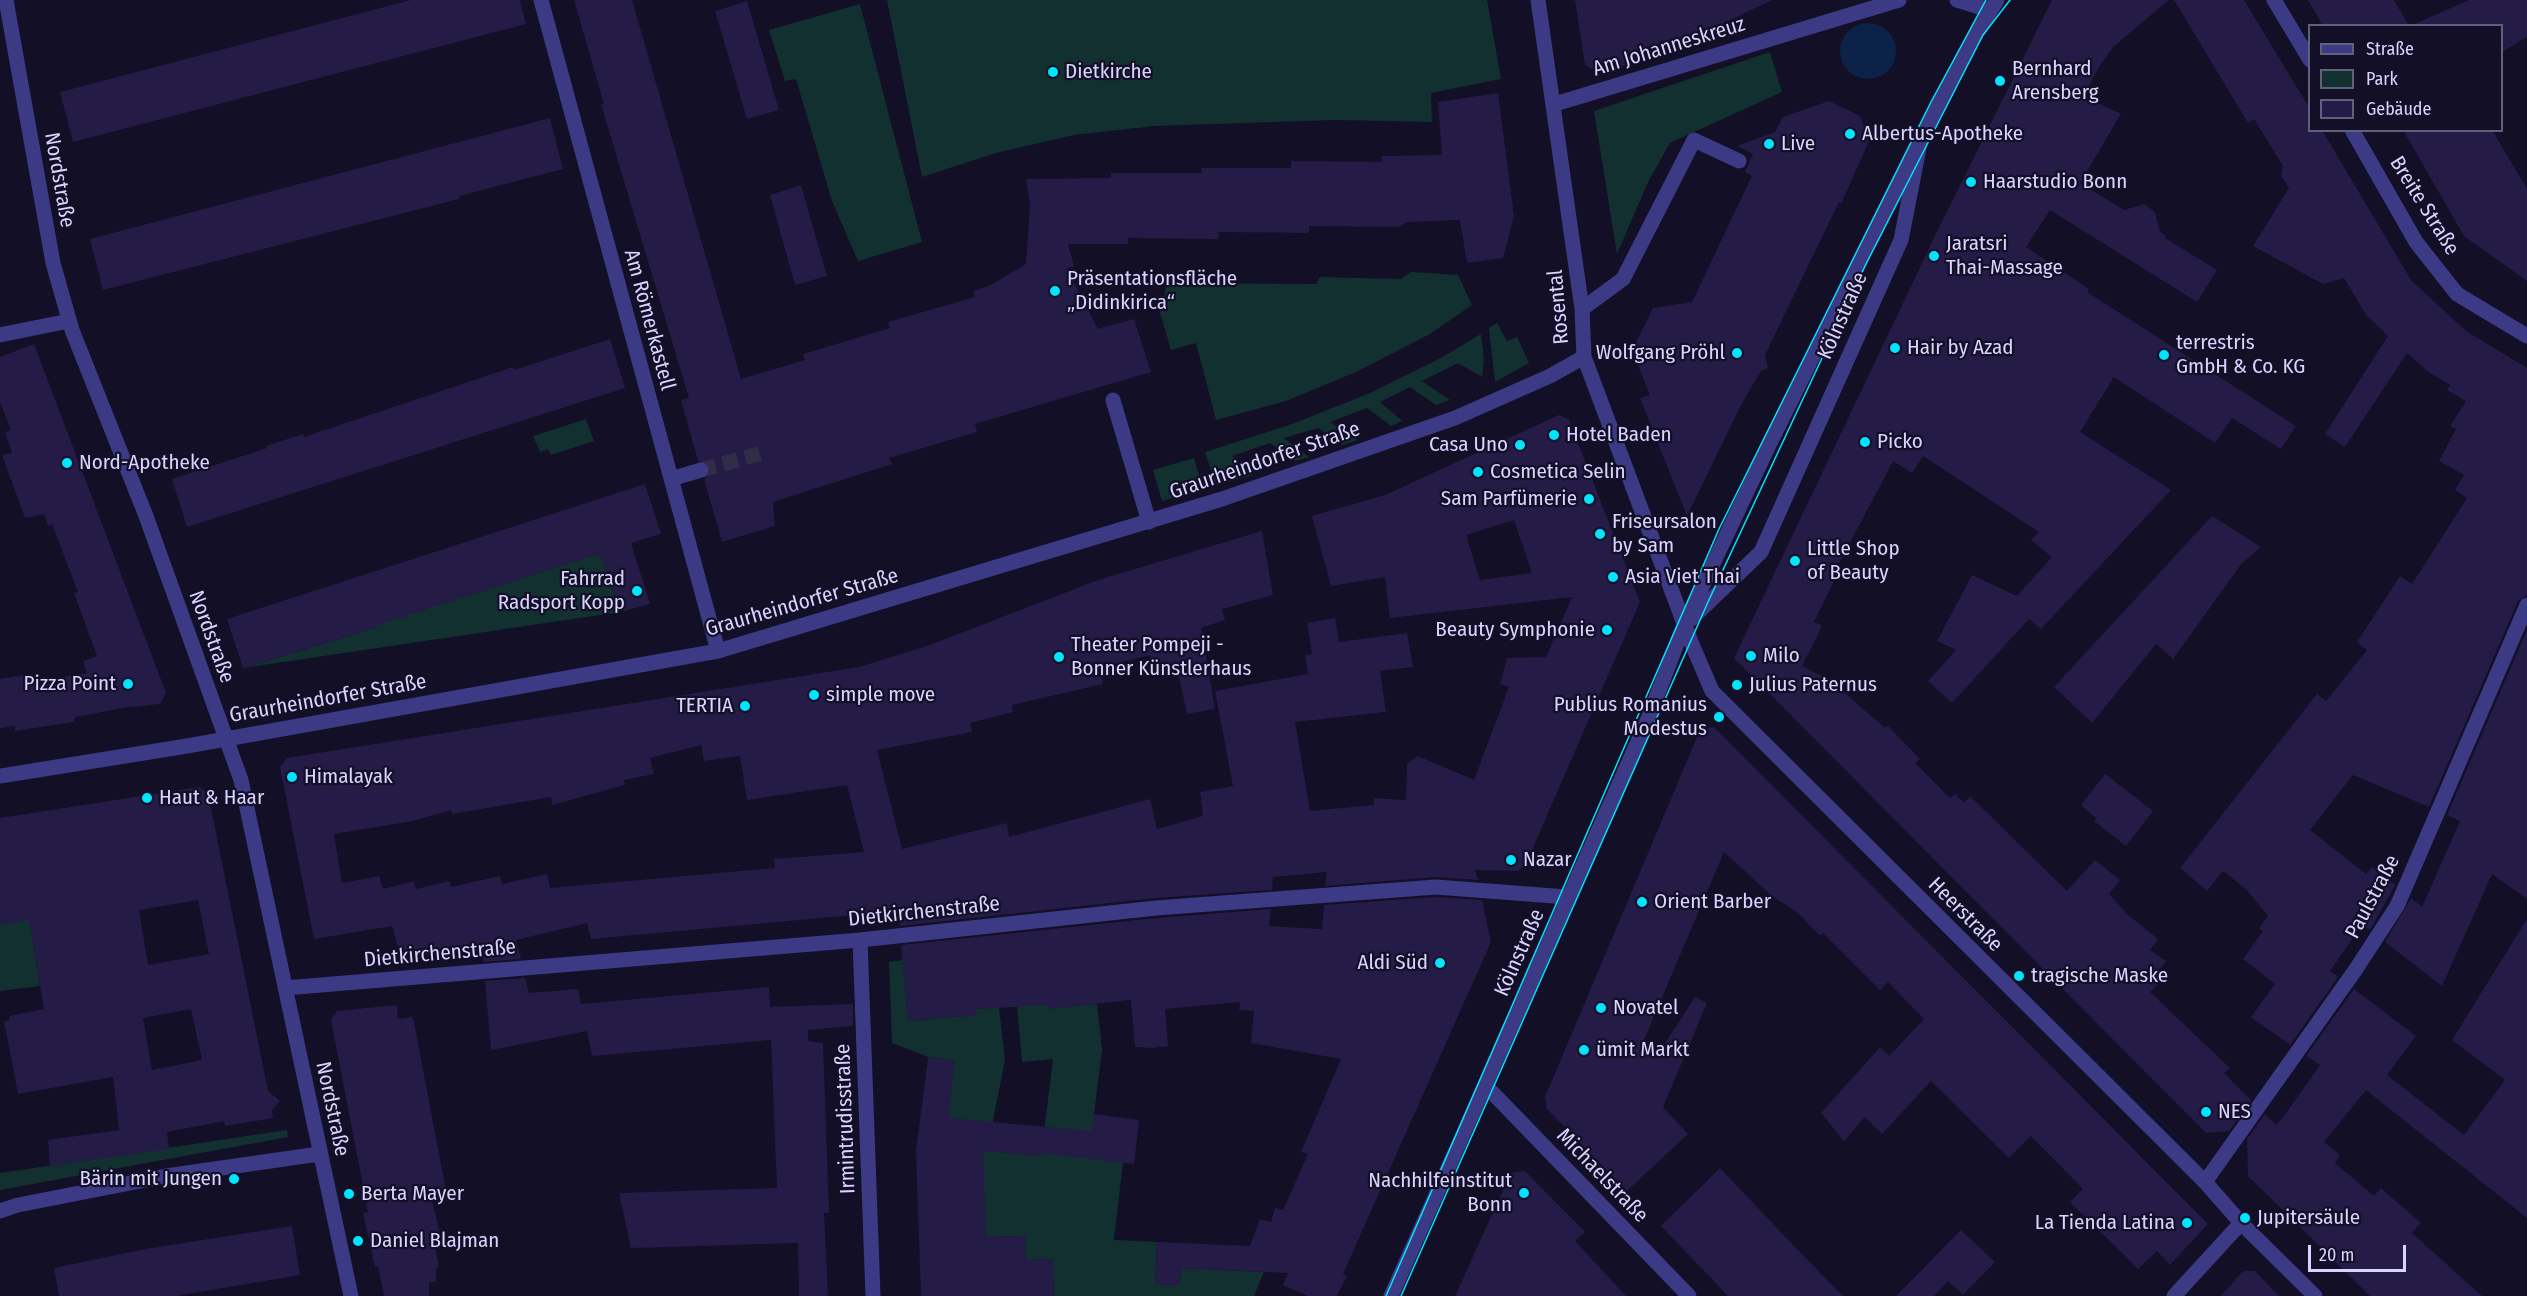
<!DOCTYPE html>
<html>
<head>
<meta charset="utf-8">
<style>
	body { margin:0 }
	#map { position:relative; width:2527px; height:1296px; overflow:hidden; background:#130f26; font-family:"Fira Sans Condensed",sans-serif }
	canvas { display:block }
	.legend { position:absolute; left:2308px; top:24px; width:195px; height:108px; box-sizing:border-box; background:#130f26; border:2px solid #625e7d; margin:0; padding:8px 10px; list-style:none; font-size:18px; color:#d9d4ff }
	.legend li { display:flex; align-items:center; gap:12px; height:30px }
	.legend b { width:30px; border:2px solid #625e7d }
	.scale { position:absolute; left:2308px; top:1245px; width:98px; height:27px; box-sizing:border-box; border:3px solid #d9d4ff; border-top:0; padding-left:8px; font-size:18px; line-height:21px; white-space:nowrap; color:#d9d4ff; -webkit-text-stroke:4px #130f26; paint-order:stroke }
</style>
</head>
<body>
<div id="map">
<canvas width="2527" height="1296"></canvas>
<ul class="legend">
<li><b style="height:8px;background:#3d3a85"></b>Straße</li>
<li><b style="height:16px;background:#12302f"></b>Park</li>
<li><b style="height:16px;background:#241b47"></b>Gebäude</li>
</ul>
<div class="scale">20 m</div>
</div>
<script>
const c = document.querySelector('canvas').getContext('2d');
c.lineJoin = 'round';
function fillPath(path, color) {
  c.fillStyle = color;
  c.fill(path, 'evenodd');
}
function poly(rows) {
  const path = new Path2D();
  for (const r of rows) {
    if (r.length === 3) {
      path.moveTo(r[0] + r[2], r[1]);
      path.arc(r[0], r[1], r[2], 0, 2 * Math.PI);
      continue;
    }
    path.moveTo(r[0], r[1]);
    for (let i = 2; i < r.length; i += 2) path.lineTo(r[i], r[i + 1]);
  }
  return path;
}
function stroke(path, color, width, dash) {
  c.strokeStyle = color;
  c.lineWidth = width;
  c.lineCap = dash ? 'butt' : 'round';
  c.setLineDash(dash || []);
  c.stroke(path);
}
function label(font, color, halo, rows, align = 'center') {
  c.font = font + ' "Fira Sans Condensed",sans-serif';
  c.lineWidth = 4.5;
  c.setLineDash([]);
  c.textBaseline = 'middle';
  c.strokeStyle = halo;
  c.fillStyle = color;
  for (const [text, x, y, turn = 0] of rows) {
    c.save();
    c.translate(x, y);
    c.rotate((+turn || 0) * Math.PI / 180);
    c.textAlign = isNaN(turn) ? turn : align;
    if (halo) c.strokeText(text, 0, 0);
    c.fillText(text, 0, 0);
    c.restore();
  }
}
fillPath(poly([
	[887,0,1487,0,1501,79,1431,93,1432,122,1335,120,1154,126,1074,135,996,153,922,177],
	[860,4,922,242,858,261,832,201,796,79,785,81,769,30],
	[1770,52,1782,92,1670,143,1648,182,1617,254,1594,111],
	[1411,272,1458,275,1472,305,1430,334,1356,372,1286,401,1216,420,1196,343,1171,350,1156,299,1165,296,1166,283,1316,284,1320,277,1401,279],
	[1497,323,1507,341,1517,337,1529,363,1495,382,1489,328],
	[1481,334,1484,360,1482,377,1458,363,1422,381,1450,400,1436,405,1410,387,1380,402,1402,421,1391,426,1367,408,1330,422,1357,440,1343,445,1318,428,1284,438,1309,457,1295,461,1270,443,1232,456,1253,475,1216,485,1205,452,1292,424,1370,393,1441,358],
	[586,419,594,441,551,455,548,449,540,452,533,436],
	[1194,458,1203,489,1162,501,1153,470],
	[600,553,620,612,243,668,375,628,374,626,379,624],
	[20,863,40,986,0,991,0,925],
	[903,960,908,1021,976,1015,976,1009,999,1007,1005,1060,987,1151,1041,1156,1053,1059,1022,1062,1017,1006,1048,1002,1048,1008,1097,1004,1102,1049,1094,1114,1123,1162,1114,1240,1157,1242,1155,1284,1180,1285,1181,1268,1264,1272,1254,1296,1054,1296,1052,1259,1026,1260,1025,1236,986,1237,944,1147,954,1061,928,1057,892,1043,889,962],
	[287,1130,288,1137,0,1190,0,1173]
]), '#12302f');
fillPath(poly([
	[1868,51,28]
]), '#0c2248');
fillPath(poly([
	[411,0,520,0,526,24,73,142,60,92],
	[574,0,632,0,741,379,805,360,803,354,890,328,888,322,975,297,973,291,989,286,1026,264,1030,205,1026,179,1111,178,1111,173,1202,173,1201,168,1291,168,1291,161,1382,162,1382,156,1442,155,1438,102,1498,93,1514,216,1503,258,1467,263,1460,220,1407,222,1398,227,1309,226,1309,233,1219,232,1218,239,1128,238,1128,244,1068,244,1074,266,1067,269,1098,329,1134,319,1151,372,975,424,977,432,889,458,892,464,773,502,775,526,722,542,704,479,708,476,710,468,707,463,698,461,681,400,689,398,601,104,604,104],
	[1575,0,1772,0,1643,62,1596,71,1585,65],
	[2052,0,2169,0,2113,47,2099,67,2084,96,2121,114,2080,183,2124,210,2144,204,2155,212,2160,232,2166,236,2165,238,2217,270,2197,302,2050,210,2026,247,2089,289,2087,292,2296,426,2281,449,2232,418,2215,443,2114,377,2080,432,2171,490,2041,629,2029,619,1952,703,1928,681,1956,650,1937,641,1972,575,2017,596,2052,557,2031,540,2039,532,1923,456,1912,473,1893,461,1832,577,1835,579,1814,622,1822,626,1802,666,1830,680,1885,728,1888,726,1920,759,1915,763,1950,798,1955,794,1964,803,1970,796,2067,891,2095,860,2120,880,2109,894,2128,915,2158,939,2150,950,2166,961,2157,973,2163,980,2150,992,2230,1068,2224,1073,2251,1100,2229,1131,2206,1133,1734,658,1934,238],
	[2174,0,2244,0,2310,109,2310,130,2322,130,2411,280,2466,331,2527,368,2527,595,2518,601,2429,807,2353,775,2310,830,2366,874,2372,867,2395,885,2370,930,2362,925,2330,971,2338,977,2290,1045,2251,1017,2275,984,2243,959,2263,931,2259,928,2268,916,2246,889,2223,871,2207,891,2180,868,2317,694,2326,701,2367,650,2357,642,2400,576,2412,584,2467,498,2455,490,2464,475,2439,461,2456,429,2450,426,2466,401,2447,390,2450,385,2427,371,2407,353,2345,447,2325,434,2388,336,2366,315,2344,278,2323,284,2253,246,2289,188,2281,176,2283,166,2254,119,2248,123],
	[2308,0,2394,0,2409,26,2323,26],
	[2469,0,2527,0,2527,37,2502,52,2502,26,2410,26],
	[747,1,779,110,747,119,715,11],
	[1829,101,1860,116,1869,141,1841,204,1839,202,1765,355,1768,368,1761,371,1742,403,1687,516,1640,398,1650,395,1636,360,1629,356,1653,308,1692,302,1752,176,1745,172,1753,154,1737,146,1775,132,1783,117],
	[550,118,563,169,459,196,459,199,103,290,90,239],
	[2403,130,2492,130,2527,189,2527,281,2464,236],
	[801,185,827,276,795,285,770,195],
	[610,339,625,388,187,527,172,479,267,448,266,446,303,434,304,437,513,367,514,370],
	[34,344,166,693,160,704,122,708,76,717,73,722,15,731,15,726,0,728,0,679,30,674,31,682,87,673,83,661,97,656,74,593,78,592,52,524,48,526,44,514,25,518,2,455,12,453,5,432,11,430,0,402,0,357],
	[1559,415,1569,420,1640,602,1525,866,1518,871,1475,870,1478,880,1435,877,1325,886,1327,872,1273,877,1272,890,1155,898,900,926,898,911,591,939,587,923,516,940,521,959,483,962,482,950,401,957,392,926,314,939,280,767,287,758,859,667,927,646,1098,580,1262,531,1273,595,1222,609,1225,620,1201,628,1215,709,1187,714,1177,668,1155,674,1150,655,1099,668,1103,684,1012,705,1013,712,970,723,972,732,877,750,902,849,1007,823,1009,837,1150,799,1157,829,1203,816,1200,792,1233,786,1215,691,1308,674,1305,655,1312,654,1307,623,1335,618,1339,642,1407,633,1413,667,1380,671,1386,712,1295,722,1310,811,1374,805,1374,798,1406,800,1407,764,1418,756,1474,780,1509,687,1500,684,1507,658,1546,657,1572,597,1390,618,1385,577,1331,586,1312,516,1385,495],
	[1514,520,1532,573,1480,580,1466,535],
	[701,745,704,761,740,756,747,800,847,785,864,852,774,859,775,868,550,888,547,874,502,884,500,876,451,887,450,881,416,889,414,881,383,889,379,876,342,883,334,834,413,821,451,810,452,814,551,797,552,805,625,785,624,780,654,774,650,758],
	[645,484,661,534,631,543,650,604,620,612,600,553,374,626,375,628,243,668,227,619],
	[2212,516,2261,547,2242,563,2173,659,2156,644,2092,723,2054,687],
	[2527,630,2527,899,2492,874,2442,986,2385,942,2411,898,2422,907,2460,821,2447,815],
	[1714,727,2208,1224,2170,1265,2157,1251,2138,1269,2070,1202,2083,1189,2031,1136,2009,1158,1931,1081,1882,1134,1865,1117,1844,1141,1821,1113,1880,1047,1889,1056,1924,1019,1888,982,1880,990,1823,933,1820,936,1797,912,1772,896,1724,852,1643,1042,1660,1051,1695,997,1707,1003,1663,1107,1688,1134,1627,1191,1547,1109,1545,1097,1700,730],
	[2105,774,2153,811,2126,846,2094,821,2096,818,2081,805],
	[199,787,208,793,268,1091,280,1101,272,1110,273,1118,225,1126,224,1121,167,1132,169,1149,50,1166,48,1140,119,1130,113,1077,18,1094,4,1021,10,1020,9,1016,44,1009,29,920,0,925,0,818],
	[198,900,209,954,148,965,139,910],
	[191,1009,202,1060,152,1070,143,1018],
	[1436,897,1482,900,1491,942,1343,1274,1347,1276,1337,1296,1308,1296,1283,1285,1288,1273,1181,1268,1180,1285,1155,1284,1157,1242,1250,1246,1260,1219,1271,1222,1275,1208,1283,1210,1308,1154,1301,1152,1341,1059,1251,1043,1254,1011,1239,1010,1240,1002,1165,1009,1168,1046,1151,1048,1135,1047,1131,1000,1048,1009,1048,1005,976,1009,976,1015,908,1021,901,945,1157,918,1271,909,1269,926,1322,929,1324,905],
	[2527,919,2527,1218,2366,1090,2324,1142,2340,1155,2335,1163,2374,1196,2381,1188,2421,1223,2412,1233,2482,1296,2370,1296,2248,1176,2247,1139,2265,1114,2276,1125,2284,1116,2320,1065,2306,1056,2354,989,2416,1036,2387,1075,2464,1135,2505,1080,2452,1040],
	[525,978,529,993,578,989,581,1004,769,987,770,1007,853,1004,853,1026,808,1030,808,1041,823,1043,829,1213,824,1213,828,1296,799,1296,798,1243,631,1248,619,1193,777,1188,771,1040,592,1056,587,1031,491,1050,485,981],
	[397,1005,398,1019,413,1017,447,1196,432,1199,443,1246,435,1246,439,1267,436,1268,436,1282,429,1282,429,1296,384,1296,378,1266,375,1267,363,1213,368,1212,331,1020,337,1011],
	[928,1057,954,1061,949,1118,1092,1131,1094,1114,1139,1120,1134,1164,1042,1153,1041,1156,983,1151,986,1237,1025,1236,1026,1260,1053,1259,1054,1296,921,1296,916,1151],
	[1720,1168,1793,1245,1843,1296,1728,1296,1661,1226],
	[1525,1171,1585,1232,1575,1241,1626,1296,1455,1296,1511,1173],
	[292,1226,300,1275,176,1296,59,1296,54,1268,145,1249],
	[1961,1230,1995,1262,1963,1295,1948,1281,1934,1296,1896,1296],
	[2243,1271,2255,1271,2279,1296,2221,1296]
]), '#241b47');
stroke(poly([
	[701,470,765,452]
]), '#312d47', 15, [15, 8]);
stroke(poly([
	[6,0,53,263,72,330,146,516,241,780,351,1296],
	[541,0,718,651],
	[1538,0,1582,309,1584,357,1691,642,1712,691,2205,1182,2241,1223,2315,1296],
	[1957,0,1989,10],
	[2274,0,2310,60],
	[1555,104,1899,0],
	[2352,130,2416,242,2457,294,2527,336],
	[1582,309,1623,279,1694,140,1739,161],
	[0,335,69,321],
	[1113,400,1149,522],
	[671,479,701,470],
	[1691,619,1761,552,1901,240,1921,138,1973,39,1997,0],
	[0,776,187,746,718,651,1222,499,1455,418,1550,376,1584,357],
	[860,940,873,1296],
	[285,988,860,940,1156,908,1436,887,1567,897],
	[1485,1085,1689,1296],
	[2205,1182,2356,969,2397,906,2527,605],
	[0,1211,18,1205,166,1176,319,1154],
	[1391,1296,1648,719,1684,625,1769,445,1921,138],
	[2174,1296,2241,1223]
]), '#3d3a85', 15);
stroke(poly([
	[1386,1296,1719,529,1931,102,1986,0],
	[1401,1296,1708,602,1866,264,1983,35,2010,0]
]), '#00e5ff', 1.5);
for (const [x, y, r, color] of [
	[1053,72,6,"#00e5ff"],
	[2000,81,6,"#00e5ff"],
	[1850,134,6,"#00e5ff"],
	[1769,144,6,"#00e5ff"],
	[1971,182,6,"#00e5ff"],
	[1934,256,6,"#00e5ff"],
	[1055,291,6,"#00e5ff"],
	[1895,348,6,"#00e5ff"],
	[1737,353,6,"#00e5ff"],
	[2164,355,6,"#00e5ff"],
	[1554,435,6,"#00e5ff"],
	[1865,442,6,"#00e5ff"],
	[1520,445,6,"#00e5ff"],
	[67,463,6,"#00e5ff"],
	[1478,472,6,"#00e5ff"],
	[1589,499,6,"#00e5ff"],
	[1600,534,6,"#00e5ff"],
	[1795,561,6,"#00e5ff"],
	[1613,577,6,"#00e5ff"],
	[637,591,6,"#00e5ff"],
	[1607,630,6,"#00e5ff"],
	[1751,656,6,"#00e5ff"],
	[1059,657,6,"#00e5ff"],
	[128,684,6,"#00e5ff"],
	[1737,685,6,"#00e5ff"],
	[814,695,6,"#00e5ff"],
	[745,706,6,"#00e5ff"],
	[1719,717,6,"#00e5ff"],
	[292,777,6,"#00e5ff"],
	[147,798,6,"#00e5ff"],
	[1511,860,6,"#00e5ff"],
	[1642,902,6,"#00e5ff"],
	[1440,963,6,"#00e5ff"],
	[2019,976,6,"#00e5ff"],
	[1601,1008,6,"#00e5ff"],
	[1584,1050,6,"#00e5ff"],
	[2206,1112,6,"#00e5ff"],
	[234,1179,6,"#00e5ff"],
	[1524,1193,6,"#00e5ff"],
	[349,1194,6,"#00e5ff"],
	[2245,1218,6,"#00e5ff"],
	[2187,1223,6,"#00e5ff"],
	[358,1241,6,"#00e5ff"]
]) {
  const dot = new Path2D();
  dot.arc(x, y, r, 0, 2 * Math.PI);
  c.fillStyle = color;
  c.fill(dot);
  stroke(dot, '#130f26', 2);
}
label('21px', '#d9d4ff', '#130f26', [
	["Am Johanneskreuz",1669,47,-17],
	["Nordstraße",59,180,80],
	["Breite Straße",2424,206,58],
	["Rosental",1559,307,-95],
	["Kölnstraße",1843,316,-66],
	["Am Römerkastell",649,320,75],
	["Graurheindorfer Straße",1265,461,-19],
	["Graurheindorfer Straße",802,603,-16],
	["Nordstraße",211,637,70],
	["Graurheindorfer Straße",328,699,-10],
	["Paulstraße",2373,897,-62],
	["Dietkirchenstraße",924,912,-6],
	["Heerstraße",1965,915,45],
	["Kölnstraße",1520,953,-66],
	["Dietkirchenstraße",440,954,-5],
	["Nordstraße",332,1109,78],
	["Irmintrudisstraße",846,1119,-92],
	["Michaelstraße",1602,1176,46]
]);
label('21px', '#d9d4ff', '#130f26', [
	["Bernhard",2012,69],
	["Arensberg",2012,93],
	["Dietkirche",1065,72],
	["Albertus-Apotheke",1862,134],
	["Live",1781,144],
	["Haarstudio Bonn",1983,182],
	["Jaratsri",1946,244],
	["Thai-Massage",1946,268],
	["Präsentationsfläche",1067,279],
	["„Didinkirica“",1067,303],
	["terrestris",2176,343],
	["GmbH & Co. KG",2176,367],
	["Hair by Azad",1907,348],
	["Wolfgang Pröhl",1725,353,"right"],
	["Hotel Baden",1566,435],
	["Picko",1877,442],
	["Casa Uno",1508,445,"right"],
	["Nord-Apotheke",79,463],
	["Cosmetica Selin",1490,472],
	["Sam Parfümerie",1577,499,"right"],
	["Friseursalon",1612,522],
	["by Sam",1612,546],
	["Little Shop",1807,549],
	["of Beauty",1807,573],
	["Asia Viet Thai",1625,577],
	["Fahrrad",625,579,"right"],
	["Radsport Kopp",625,603,"right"],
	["Beauty Symphonie",1595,630,"right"],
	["Theater Pompeji -",1071,645],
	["Bonner Künstlerhaus",1071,669],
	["Milo",1763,656],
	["Pizza Point",116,684,"right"],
	["Julius Paternus",1749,685],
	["simple move",826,695],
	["Publius Romanius",1707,705,"right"],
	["Modestus",1707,729,"right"],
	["TERTIA",733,706,"right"],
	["Himalayak",304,777],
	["Haut & Haar",159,798],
	["Nazar",1523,860],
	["Orient Barber",1654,902],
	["Aldi Süd",1428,963,"right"],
	["tragische Maske",2031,976],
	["Novatel",1613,1008],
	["ümit Markt",1596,1050],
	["NES",2218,1112],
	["Bärin mit Jungen",222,1179,"right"],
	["Nachhilfeinstitut",1512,1181,"right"],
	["Bonn",1512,1205,"right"],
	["Berta Mayer",361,1194],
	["Jupitersäule",2257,1218],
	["La Tienda Latina",2175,1223,"right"],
	["Daniel Blajman",370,1241]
], 'left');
</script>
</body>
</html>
